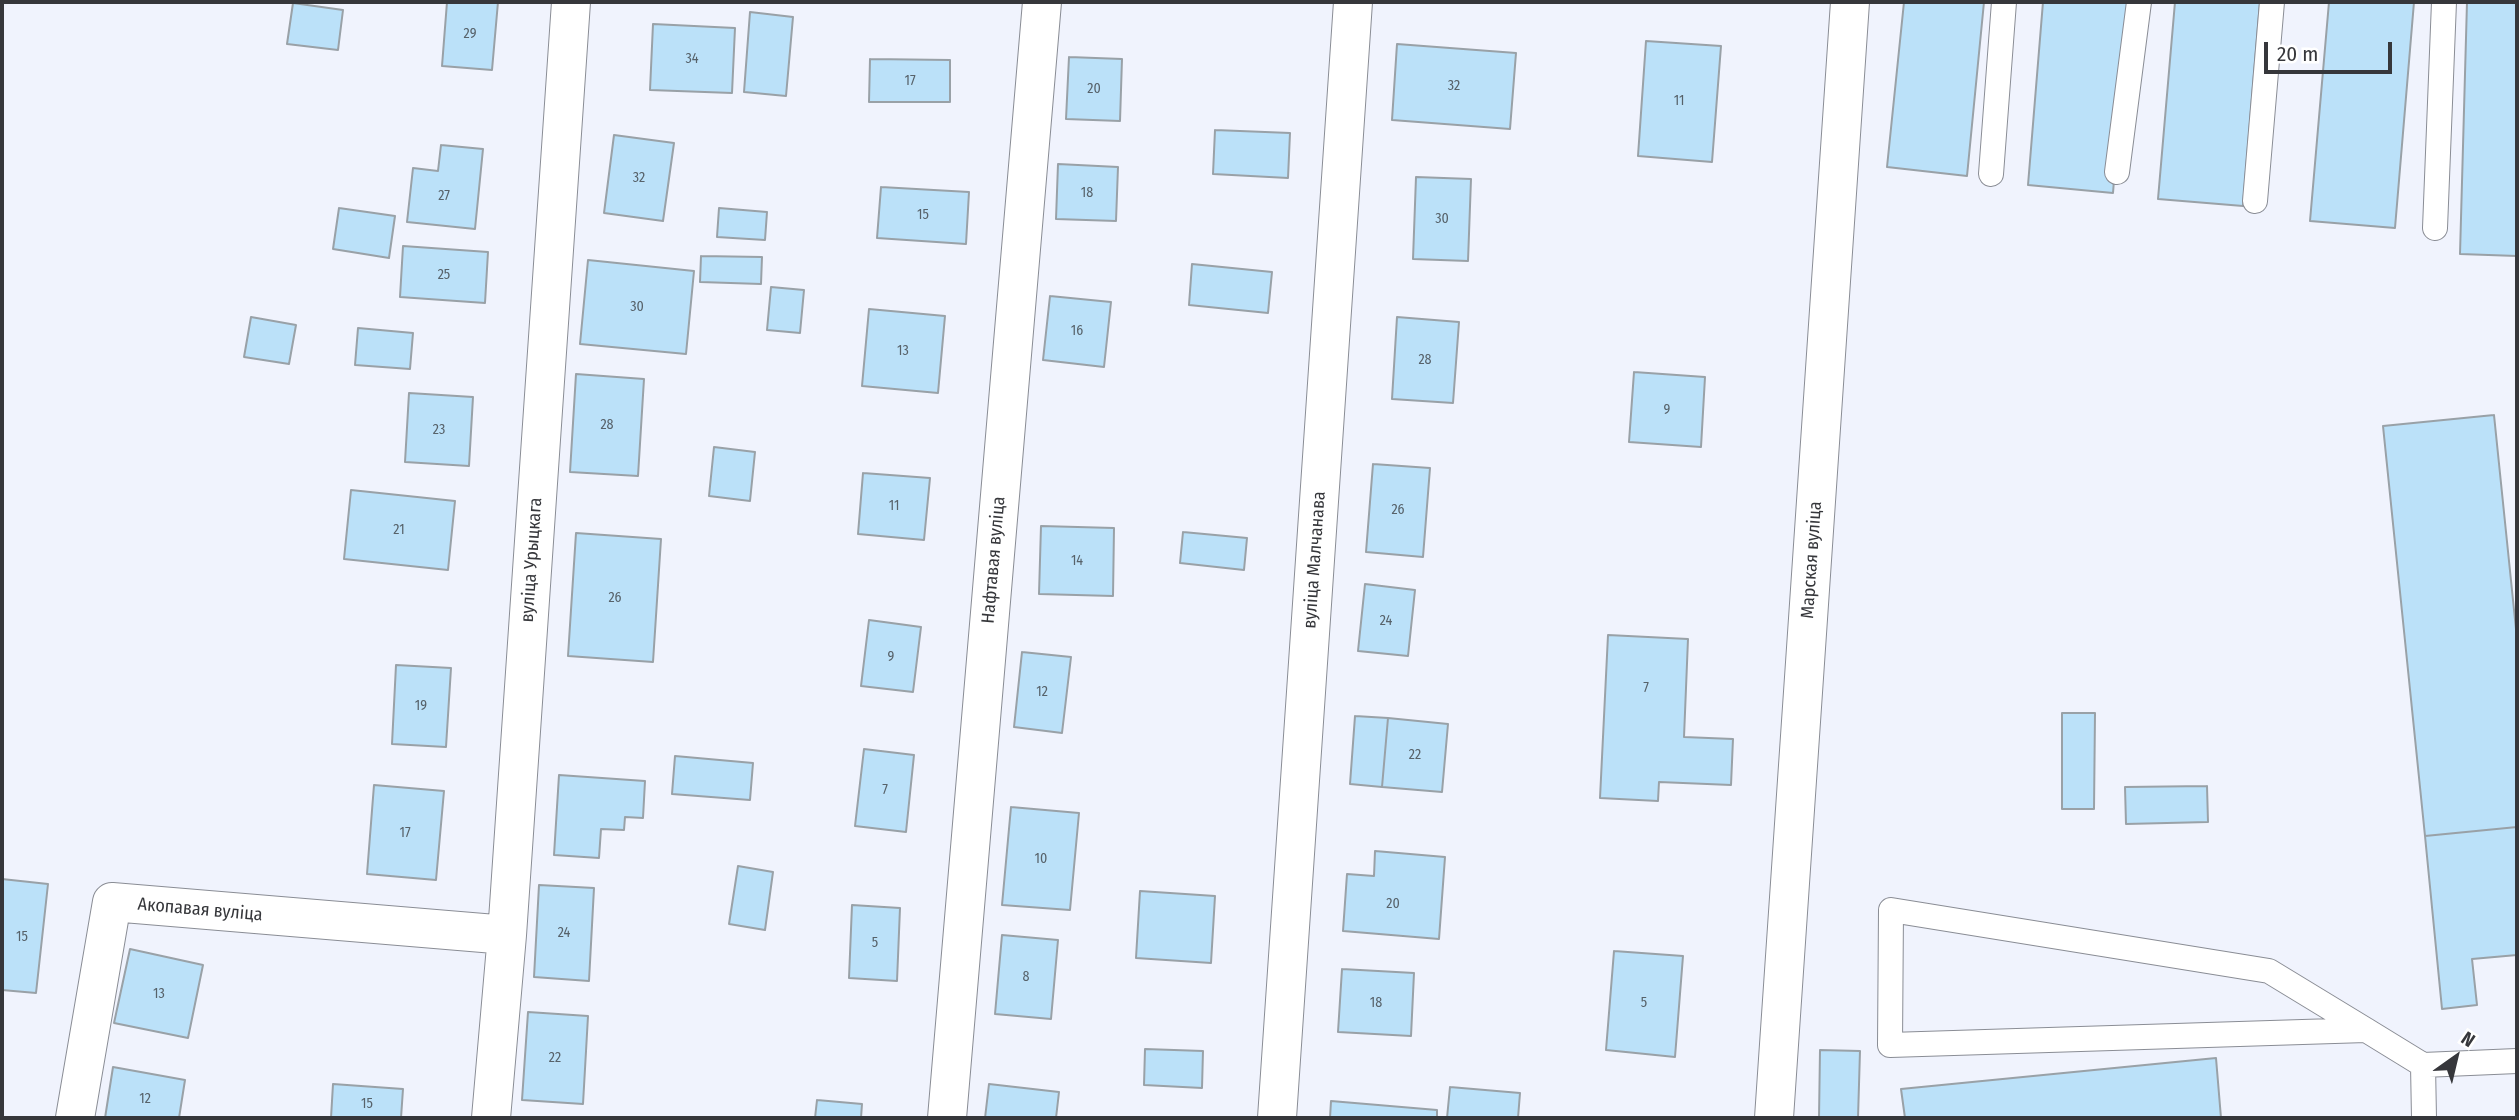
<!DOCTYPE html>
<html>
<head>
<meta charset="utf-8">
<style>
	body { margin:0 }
	#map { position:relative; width:2519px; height:1120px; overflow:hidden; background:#f0f3fd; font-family:"Fira Sans Condensed",sans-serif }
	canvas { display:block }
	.frame { position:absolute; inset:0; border:4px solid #36373b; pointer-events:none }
	.north { position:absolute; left:2421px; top:1022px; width:70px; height:70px; -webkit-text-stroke:5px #fff; paint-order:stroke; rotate:34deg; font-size:19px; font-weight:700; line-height:28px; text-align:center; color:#36373b }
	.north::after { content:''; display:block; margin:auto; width:24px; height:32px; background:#36373b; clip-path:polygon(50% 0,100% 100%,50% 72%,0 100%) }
	.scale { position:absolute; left:2264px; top:42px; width:128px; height:32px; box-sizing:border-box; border:4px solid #36373b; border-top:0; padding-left:9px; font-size:21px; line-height:24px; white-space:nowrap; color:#36373b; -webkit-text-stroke:5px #fff; paint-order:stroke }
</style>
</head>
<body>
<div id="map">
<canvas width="2519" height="1120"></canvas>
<div class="frame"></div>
<div class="north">N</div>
<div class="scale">20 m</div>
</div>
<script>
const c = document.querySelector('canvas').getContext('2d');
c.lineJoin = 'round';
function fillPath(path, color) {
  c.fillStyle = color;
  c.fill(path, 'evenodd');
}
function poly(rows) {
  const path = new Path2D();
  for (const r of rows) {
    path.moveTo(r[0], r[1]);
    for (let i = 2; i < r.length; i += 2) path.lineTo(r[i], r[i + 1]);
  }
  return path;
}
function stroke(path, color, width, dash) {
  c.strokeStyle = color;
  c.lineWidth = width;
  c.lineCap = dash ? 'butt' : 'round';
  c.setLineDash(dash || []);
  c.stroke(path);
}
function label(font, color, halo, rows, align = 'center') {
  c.font = font + ' "Fira Sans Condensed",sans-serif';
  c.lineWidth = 7;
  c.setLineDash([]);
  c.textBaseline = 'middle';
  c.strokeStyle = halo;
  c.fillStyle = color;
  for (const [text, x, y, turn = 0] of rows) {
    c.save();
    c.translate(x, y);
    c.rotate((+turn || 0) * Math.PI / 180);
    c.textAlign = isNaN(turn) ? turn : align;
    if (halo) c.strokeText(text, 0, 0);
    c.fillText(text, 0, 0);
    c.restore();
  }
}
const building = poly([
	[447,2,498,2,492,70,442,66,447,2],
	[1904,2,1984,2,1967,176,1887,167,1904,2],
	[2043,2,2128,2,2113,193,2028,185,2043,2],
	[2175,2,2260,2,2243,206,2158,199,2175,2],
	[2329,2,2414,2,2395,228,2310,221,2329,2],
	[2467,2,2517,2,2517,256,2460,254,2467,2],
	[293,3,343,10,338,50,287,44,293,3],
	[750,12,793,17,786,96,744,92,750,12],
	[653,24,735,28,732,93,650,90,653,24],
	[1646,41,1721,46,1712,162,1638,156,1646,41],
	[1397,44,1516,53,1510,129,1392,120,1397,44],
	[1069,57,1122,59,1120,121,1066,119,1069,57],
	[870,59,950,60,950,102,869,102,870,59],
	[1215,130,1290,133,1288,178,1213,174,1215,130],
	[614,135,674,143,663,221,604,213,614,135],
	[441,145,483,149,475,229,407,222,413,168,438,171,441,145],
	[1058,164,1118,167,1116,221,1056,219,1058,164],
	[1416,177,1471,179,1468,261,1413,259,1416,177],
	[881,187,969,192,966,244,877,238,881,187],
	[339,208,395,216,389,258,333,249,339,208],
	[719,208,767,212,765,240,717,237,719,208],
	[403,246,488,252,485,303,400,297,403,246],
	[701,256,762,257,761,284,700,282,701,256],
	[588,260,694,271,686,354,580,344,588,260],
	[1192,264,1272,272,1268,313,1189,305,1192,264],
	[771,287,804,290,800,333,767,330,771,287],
	[1050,296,1111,302,1104,367,1043,360,1050,296],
	[869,309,945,316,938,393,862,386,869,309],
	[251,317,296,325,289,364,244,357,251,317],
	[1397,317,1459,322,1453,403,1392,399,1397,317],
	[358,328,413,333,410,369,355,365,358,328],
	[1634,372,1705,377,1701,447,1629,442,1634,372],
	[576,374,644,379,638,476,570,472,576,374],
	[409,393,473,397,469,466,405,462,409,393],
	[2494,415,2517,639,2517,827,2425,836,2383,426,2494,415],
	[714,447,755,452,750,501,709,496,714,447],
	[1373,464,1430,468,1423,557,1366,552,1373,464],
	[863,473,930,478,924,540,858,534,863,473],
	[351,490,455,501,448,570,344,559,351,490],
	[1041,526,1114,528,1113,596,1039,594,1041,526],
	[1183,532,1247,538,1244,570,1180,563,1183,532],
	[576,533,661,539,653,662,568,656,576,533],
	[1365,584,1415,590,1408,656,1358,651,1365,584],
	[869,620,921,627,913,692,861,686,869,620],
	[1608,635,1688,639,1684,737,1733,739,1731,785,1659,782,1658,801,1600,798,1608,635],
	[1022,652,1071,657,1062,733,1014,727,1022,652],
	[396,665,451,668,446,747,392,744,396,665],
	[2062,713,2095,713,2094,809,2062,809,2062,713],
	[1355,716,1388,718,1382,787,1350,784,1355,716],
	[1388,718,1448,724,1442,792,1382,787,1388,718],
	[864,749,914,755,906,832,855,826,864,749],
	[675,756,753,763,750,800,672,794,675,756],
	[559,775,645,781,643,818,625,817,624,830,601,829,599,858,554,855,559,775],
	[374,785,444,791,436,880,367,874,374,785],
	[2207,786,2208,822,2126,824,2125,787,2207,786],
	[1011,807,1079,813,1070,910,1002,905,1011,807],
	[2517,827,2517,955,2472,959,2477,1005,2442,1009,2425,836,2517,827],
	[1375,851,1445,857,1439,939,1343,931,1347,874,1374,876,1375,851],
	[738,866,773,872,765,930,729,924,738,866],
	[2,879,48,884,36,993,2,990,2,879],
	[539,885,594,888,589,981,534,977,539,885],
	[1140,891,1215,896,1211,963,1136,958,1140,891],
	[852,905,900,908,897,981,849,978,852,905],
	[1002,935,1058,940,1051,1019,995,1014,1002,935],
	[130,949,203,965,188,1038,114,1023,130,949],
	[1614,951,1683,956,1675,1057,1606,1050,1614,951],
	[1342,969,1414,973,1411,1036,1338,1032,1342,969],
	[528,1012,588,1016,583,1104,522,1100,528,1012],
	[1145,1049,1203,1051,1202,1088,1144,1085,1145,1049],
	[1820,1050,1860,1051,1858,1118,1819,1118,1820,1050],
	[2216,1058,2221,1118,1905,1118,1901,1089,2216,1058],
	[113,1067,185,1080,179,1118,105,1118,113,1067],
	[333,1084,403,1089,401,1118,331,1118,333,1084],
	[989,1084,1059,1092,1056,1118,985,1118,989,1084],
	[1450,1087,1520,1093,1518,1118,1447,1118,1450,1087],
	[817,1100,862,1104,861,1118,815,1118,817,1100],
	[1331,1101,1437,1110,1437,1118,1330,1118,1331,1101]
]);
fillPath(building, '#bbe1f9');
stroke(building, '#99a1a7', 2);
const lane = poly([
	[2117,172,2139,2],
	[1991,174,2004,2],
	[2255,201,2272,2],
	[2435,228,2444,2],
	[2366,1030,1890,1045,1891,910,2269,971,2366,1030,2423,1065,2424,1118],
	[2423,1065,2517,1061]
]);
const street = poly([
	[75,1118,112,902,507,935],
	[491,1118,507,935,571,2],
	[947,1118,1042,2],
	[1277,1118,1353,2],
	[1774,1118,1850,2]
]);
stroke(lane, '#8a8d95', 26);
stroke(street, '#8a8d95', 40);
stroke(lane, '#fff', 24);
stroke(street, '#fff', 38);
label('14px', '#57626a', null, [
	["29",470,34],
	["34",692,59],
	["17",910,81],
	["32",1454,86],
	["20",1094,89],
	["11",1679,101],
	["32",639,178],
	["18",1087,193],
	["27",444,196],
	["15",923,215],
	["30",1442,219],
	["25",444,275],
	["30",637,307],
	["16",1077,331],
	["13",903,351],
	["28",1425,360],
	["9",1667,410],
	["28",607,425],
	["23",439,430],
	["11",894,506],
	["26",1398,510],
	["21",399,530],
	["14",1077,561],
	["26",615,598],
	["24",1386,621],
	["9",891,657],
	["7",1646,688],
	["12",1042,692],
	["19",421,706],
	["22",1415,755],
	["7",885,790],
	["17",405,833],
	["10",1041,859],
	["20",1393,904],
	["24",564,933],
	["15",22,937],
	["5",875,943],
	["8",1026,977],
	["13",159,994],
	["18",1376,1003],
	["5",1644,1003],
	["22",555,1058],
	["12",145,1099],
	["15",367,1104]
]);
label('18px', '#36373b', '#fff', [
	["вуліца Урыцкага",532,560,-86],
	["Нафтавая вуліца",994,560,-85],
	["вуліца Малчанава",1315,560,-86],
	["Марская вуліца",1812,560,-86],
	["Акопавая вуліца",200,910,5]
]);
</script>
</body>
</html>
